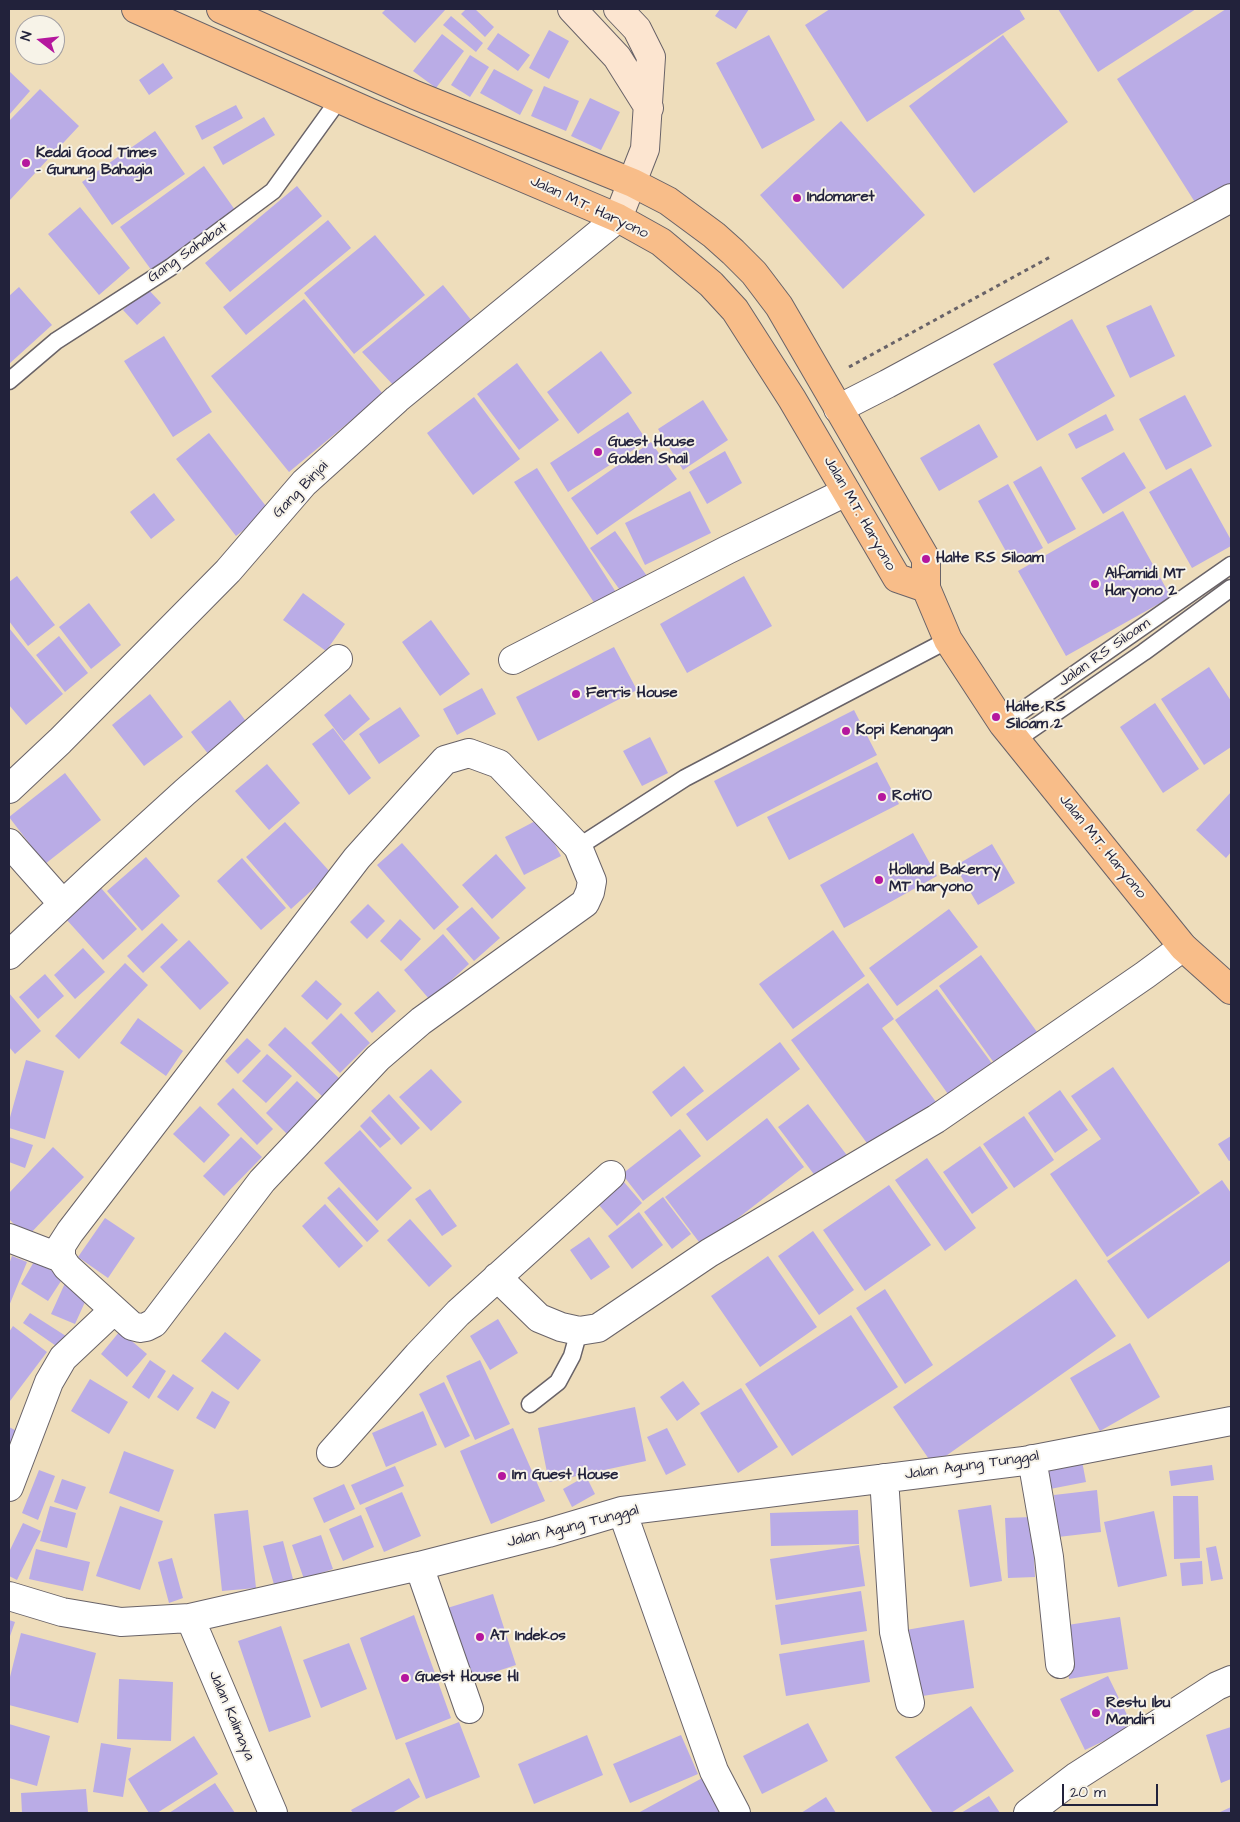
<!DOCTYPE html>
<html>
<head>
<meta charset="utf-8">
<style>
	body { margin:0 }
	#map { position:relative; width:1240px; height:1822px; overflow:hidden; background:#edb; font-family:"Architects Daughter",sans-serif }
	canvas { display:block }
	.frame { position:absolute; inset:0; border:10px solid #22223b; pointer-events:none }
	.north { position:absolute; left:15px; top:15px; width:50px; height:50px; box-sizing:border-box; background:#f7f3e8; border:1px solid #a29fa3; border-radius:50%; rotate:286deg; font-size:14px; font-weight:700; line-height:20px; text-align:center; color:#22223b }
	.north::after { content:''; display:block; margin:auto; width:18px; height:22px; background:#b5179e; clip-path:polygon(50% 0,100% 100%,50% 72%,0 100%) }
	.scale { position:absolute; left:1062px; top:1784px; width:96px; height:22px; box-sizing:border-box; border:2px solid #22223b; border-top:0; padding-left:6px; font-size:15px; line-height:18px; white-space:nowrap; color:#22223b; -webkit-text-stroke:4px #f7f3e8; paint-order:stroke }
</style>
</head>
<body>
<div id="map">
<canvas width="1240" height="1822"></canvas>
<div class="frame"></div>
<div class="north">N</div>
<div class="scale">20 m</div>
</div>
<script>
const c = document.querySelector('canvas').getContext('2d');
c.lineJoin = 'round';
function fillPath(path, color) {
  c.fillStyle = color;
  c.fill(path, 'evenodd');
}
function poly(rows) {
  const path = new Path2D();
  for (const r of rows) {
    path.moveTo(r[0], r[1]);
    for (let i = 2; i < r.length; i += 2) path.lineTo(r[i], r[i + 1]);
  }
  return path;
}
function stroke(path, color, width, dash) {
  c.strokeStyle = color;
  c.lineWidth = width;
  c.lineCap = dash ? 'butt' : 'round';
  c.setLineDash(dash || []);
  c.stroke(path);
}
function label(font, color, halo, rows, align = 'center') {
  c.font = font + ' "Architects Daughter",sans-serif';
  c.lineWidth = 4;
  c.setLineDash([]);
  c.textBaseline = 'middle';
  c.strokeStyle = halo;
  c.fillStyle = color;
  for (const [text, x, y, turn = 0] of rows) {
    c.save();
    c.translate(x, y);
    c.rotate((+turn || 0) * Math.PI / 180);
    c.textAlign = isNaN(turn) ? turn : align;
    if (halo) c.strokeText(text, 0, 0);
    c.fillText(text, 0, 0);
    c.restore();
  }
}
fillPath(poly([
	[386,9,446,9,415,43,382,13],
	[466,9,475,9,494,27,485,37,461,14],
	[720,9,749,9,736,29,715,16],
	[830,9,1019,9,1025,19,867,122,805,25],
	[1058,9,1196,9,1098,72],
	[1226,9,1231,9,1231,185,1198,207,1117,79],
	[451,16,483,43,476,52,443,25],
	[549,30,569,41,549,79,529,68],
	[498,33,530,55,518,71,487,49],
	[442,34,464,51,436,88,413,71],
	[769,35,815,120,762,149,716,63],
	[1003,35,1068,122,974,193,909,106],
	[470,55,489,67,470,97,451,85],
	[163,63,173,78,149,95,139,80],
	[494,69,533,90,520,115,480,93],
	[9,71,30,91,9,115],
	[544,86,579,101,566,131,531,116],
	[40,89,79,126,9,201,9,121],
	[590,98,620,112,601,150,571,136],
	[236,105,243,118,202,140,195,126],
	[264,117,275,135,223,165,213,147],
	[841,121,925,215,843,289,760,195],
	[155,131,185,174,112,225,82,182],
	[204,166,235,210,152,271,120,227],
	[297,186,322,216,230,292,205,263],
	[80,207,130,268,99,295,48,234],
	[328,220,351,248,246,335,223,307],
	[375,235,425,295,354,354,304,293],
	[443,285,472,321,396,388,362,352],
	[19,287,52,325,9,364,9,296],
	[147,288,161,303,137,325,123,310],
	[304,299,383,394,289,472,211,376],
	[1151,305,1175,356,1130,378,1106,326],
	[1072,319,1115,396,1037,441,993,364],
	[164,336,212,412,173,437,124,361],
	[601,351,632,393,578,434,547,392],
	[517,363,559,420,519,450,477,394],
	[1185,395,1212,446,1166,470,1139,419],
	[474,397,520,459,473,495,427,433],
	[703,400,728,440,683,470,658,429],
	[628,412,647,441,568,492,550,463],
	[1106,414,1114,430,1076,449,1068,434],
	[979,424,998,457,939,491,920,458],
	[209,433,269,510,236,536,176,459],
	[651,442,677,479,597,535,571,498],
	[725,451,742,483,707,504,689,472],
	[1124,452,1146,488,1103,514,1081,478],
	[1041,466,1076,529,1048,544,1013,482],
	[537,468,619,597,599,610,514,482],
	[1191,468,1231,540,1231,546,1192,568,1149,492],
	[1008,484,1043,548,1013,564,978,501],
	[690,491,711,533,645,565,625,523],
	[154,493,175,520,151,539,130,512],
	[1123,511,1171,597,1066,656,1018,571],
	[615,531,647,576,622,593,590,548],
	[17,576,55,625,28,646,9,621,9,582],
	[744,576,772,626,687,673,660,624],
	[303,593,345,624,326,651,283,620],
	[89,603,121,645,91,669,59,627],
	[431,620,470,674,440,696,402,642],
	[9,628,63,694,26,725,9,705],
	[59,636,88,673,65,692,36,655],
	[614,647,637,690,538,741,516,697],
	[1209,667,1231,701,1231,747,1204,765,1161,699],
	[482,688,496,714,457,735,443,709],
	[150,694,183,737,144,766,112,725],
	[350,694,370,719,344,741,324,715],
	[230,700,248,724,209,755,191,732],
	[1155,703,1199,769,1163,793,1120,727],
	[400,707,420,736,379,764,359,734],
	[854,710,877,755,737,827,714,781],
	[333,728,371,778,349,795,312,744],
	[650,737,668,773,642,786,623,751],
	[877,762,899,804,789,860,767,817],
	[267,764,300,803,269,830,235,791],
	[65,773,101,820,45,864,9,817],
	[1231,792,1231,852,1226,858,1196,830],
	[541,818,561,856,524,875,505,837],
	[285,822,331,873,291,909,246,857],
	[913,833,937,876,844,928,820,885],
	[402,843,459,907,434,930,377,865],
	[992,844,1015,883,978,905,955,866],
	[496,854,526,888,492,919,462,885],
	[146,857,180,896,142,931,107,891],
	[242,858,286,908,261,930,217,881],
	[101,888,137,929,103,960,66,919],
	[368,904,385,921,367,939,350,922],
	[472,907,500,938,474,961,446,929],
	[949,909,978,947,897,1006,869,968],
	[400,919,421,939,401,961,380,941],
	[162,923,178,940,143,973,127,956],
	[833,930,865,976,793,1029,759,984],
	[443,934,469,964,430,1000,404,970],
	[189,940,229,983,200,1010,160,967],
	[83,948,105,972,75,999,54,975],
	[981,955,1040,1036,997,1067,939,986],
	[125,963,148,985,79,1059,55,1036],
	[45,974,64,996,38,1019,19,997],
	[316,980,342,1004,327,1020,301,996],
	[868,983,894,1019,882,1028,936,1102,872,1150,791,1040],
	[937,989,996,1069,953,1101,895,1020],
	[378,991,396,1011,372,1033,354,1013],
	[9,993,41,1031,15,1054,9,1047],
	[341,1013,370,1043,340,1073,311,1043],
	[138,1018,183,1051,166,1076,120,1043],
	[285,1027,342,1081,325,1099,268,1045],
	[247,1038,261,1051,238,1074,225,1061],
	[780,1042,800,1069,707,1141,686,1114],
	[267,1054,292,1076,266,1103,242,1081],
	[26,1060,64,1071,45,1139,9,1128,9,1121],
	[684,1066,704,1091,671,1117,652,1092],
	[1113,1067,1200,1193,1107,1257,1050,1174,1101,1139,1071,1096],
	[431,1069,462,1102,431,1131,399,1097],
	[297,1081,319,1102,288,1135,266,1113],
	[233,1088,273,1129,257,1145,217,1104],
	[1060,1090,1088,1130,1055,1153,1028,1113],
	[389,1094,420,1128,401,1145,371,1111],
	[808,1104,849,1158,819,1181,778,1127],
	[200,1106,230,1135,204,1163,173,1134],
	[370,1116,391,1139,380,1148,360,1126],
	[1024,1116,1054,1160,1014,1188,983,1144],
	[767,1118,804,1167,702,1246,665,1197],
	[680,1129,701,1156,643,1201,622,1174],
	[360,1130,412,1188,377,1221,324,1163],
	[1231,1136,1231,1160,1229,1161,1218,1144],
	[9,1137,33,1145,25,1168,9,1162],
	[241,1137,262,1157,224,1196,203,1176],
	[980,1146,1008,1188,972,1214,943,1172],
	[53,1147,84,1177,27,1237,9,1219,9,1193],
	[927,1158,976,1228,945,1251,895,1180],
	[1222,1180,1231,1193,1231,1260,1148,1319,1107,1261],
	[624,1182,642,1203,617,1226,599,1205],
	[889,1185,931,1245,865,1291,823,1230],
	[339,1187,379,1231,367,1242,327,1198],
	[430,1189,457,1226,442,1236,415,1199],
	[663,1197,691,1234,672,1249,644,1212],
	[325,1204,363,1246,339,1268,302,1226],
	[639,1212,663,1245,632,1269,608,1236],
	[105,1218,135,1238,108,1278,78,1257],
	[410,1219,452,1266,429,1287,387,1240],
	[813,1231,854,1290,819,1315,778,1256],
	[589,1237,610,1267,591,1280,570,1250],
	[12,1256,27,1262,9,1306,9,1264],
	[768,1256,817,1327,760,1367,711,1296],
	[35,1260,63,1278,48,1301,21,1284],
	[1076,1279,1116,1336,933,1465,893,1407],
	[66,1281,90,1291,75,1324,51,1314],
	[885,1289,933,1365,905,1384,856,1308],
	[30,1313,69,1338,62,1350,23,1323],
	[851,1315,898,1387,792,1456,745,1384],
	[498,1319,518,1353,490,1370,470,1336],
	[13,1326,47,1352,10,1401,9,1400,9,1332],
	[120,1331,147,1354,127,1377,101,1354],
	[225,1332,261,1360,238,1390,201,1361],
	[1130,1343,1160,1397,1100,1431,1070,1378],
	[150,1360,166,1371,149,1399,132,1387],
	[480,1360,510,1424,475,1440,446,1376],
	[173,1374,194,1388,178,1411,157,1397],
	[90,1379,128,1402,109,1434,71,1411],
	[683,1381,700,1404,677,1421,660,1397],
	[444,1382,470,1436,445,1448,419,1394],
	[741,1388,778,1447,738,1473,700,1413],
	[212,1391,230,1402,215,1429,196,1418],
	[635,1407,646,1461,549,1482,538,1428],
	[423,1411,437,1445,386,1467,372,1433],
	[9,1427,21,1433,9,1455],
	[513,1428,545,1501,491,1524,460,1451],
	[667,1428,686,1465,666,1475,647,1437],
	[124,1451,174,1470,159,1512,109,1493],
	[1082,1461,1086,1482,1050,1489,1047,1468],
	[1212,1465,1214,1480,1171,1486,1169,1471],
	[395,1466,404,1486,360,1505,351,1485],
	[39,1470,55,1476,38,1520,22,1513],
	[586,1476,595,1494,572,1507,563,1489],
	[62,1479,86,1487,77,1510,54,1502],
	[344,1484,355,1509,324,1523,313,1498],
	[1097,1490,1101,1532,1058,1537,1054,1495],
	[402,1492,421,1536,384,1552,365,1508],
	[1173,1496,1198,1496,1200,1558,1174,1559],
	[991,1505,1002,1581,970,1587,958,1510],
	[50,1506,76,1513,67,1548,40,1541],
	[120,1506,163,1521,140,1590,96,1576],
	[248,1510,256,1588,222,1591,214,1514],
	[858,1510,859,1544,771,1546,770,1513],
	[1154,1511,1167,1576,1118,1587,1104,1522],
	[361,1515,374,1547,343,1561,329,1529],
	[1032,1517,1035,1577,1008,1578,1005,1518],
	[23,1523,41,1531,17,1580,9,1576,9,1552],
	[321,1535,333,1569,304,1579,292,1545],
	[283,1541,294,1583,275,1588,263,1546],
	[859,1545,865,1586,776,1600,770,1559],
	[1216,1546,1223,1579,1211,1581,1206,1548],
	[36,1549,90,1562,83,1591,29,1579],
	[172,1558,183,1598,169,1603,158,1562],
	[1202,1561,1203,1584,1182,1586,1180,1563],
	[861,1591,867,1631,781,1645,775,1605],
	[493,1594,516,1665,467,1681,444,1609],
	[414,1615,451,1718,396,1740,360,1638],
	[1120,1617,1128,1669,1069,1679,1061,1626],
	[9,1620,15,1622,9,1639],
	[964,1620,974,1688,916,1697,906,1630],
	[281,1626,311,1717,269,1732,238,1641],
	[21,1633,96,1653,78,1723,9,1705,9,1681],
	[864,1640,870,1682,786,1696,779,1654],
	[349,1643,367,1689,321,1708,303,1660],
	[1108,1676,1133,1727,1085,1750,1060,1699],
	[119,1679,173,1682,171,1741,117,1739],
	[971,1706,1014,1771,951,1813,933,1813,895,1757],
	[459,1722,480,1777,426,1799,405,1743],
	[808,1723,828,1761,762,1794,743,1756],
	[9,1724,50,1736,37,1786,9,1778],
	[1231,1727,1231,1779,1221,1783,1206,1735],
	[587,1735,603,1775,534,1804,518,1764],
	[681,1735,698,1774,630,1803,613,1764],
	[194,1736,218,1774,157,1813,149,1813,128,1779],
	[101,1743,131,1748,123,1797,93,1792],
	[706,1776,725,1813,638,1813],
	[409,1778,420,1797,392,1813,353,1813,351,1810],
	[215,1783,235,1813,169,1813],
	[86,1789,88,1813,22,1813,21,1793],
	[989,1796,1000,1813,961,1813],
	[826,1797,836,1813,801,1813],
	[1231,1807,1231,1813,1218,1813]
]), '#baace6');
const lane = poly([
	[9,381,56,341,171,267,273,191,340,98],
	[1003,724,1231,565],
	[1016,740,1144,652,1231,588],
	[578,847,685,778,948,640],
	[530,1404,558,1382,572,1356,579,1331]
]);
const street = poly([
	[838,409,887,384,1231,198],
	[513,660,727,550,846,492],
	[469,753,499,764,578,847,592,881,590,892,585,903,421,1021,378,1058,262,1181,154,1323,146,1327,140,1328,132,1326,67,1267,61,1258,61,1246,70,1232,357,858,445,760,469,753],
	[9,789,60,741,228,571,304,483,397,399,618,218],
	[9,843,63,904],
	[9,955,95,874,185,792,338,659],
	[9,1238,61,1258],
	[497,1277,539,1318,561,1327,579,1331,598,1328,709,1253,936,1119,1145,975,1183,947],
	[331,1453,418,1355,458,1313,611,1175],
	[1032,1459,1049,1557,1060,1664],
	[884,1478,894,1632,910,1703],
	[9,1487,49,1382,63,1358,114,1310],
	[622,1511,714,1771,736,1813],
	[419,1566,469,1709],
	[9,1596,62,1612,121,1622,190,1618,419,1566,548,1533,622,1511,1024,1461,1231,1421],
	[190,1618,273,1813],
	[1028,1813,1077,1776,1217,1686,1231,1680]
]);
const secondary = poly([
	[572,9,617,57,649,108],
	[618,9,637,29,651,57,645,149,618,218]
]);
const primary = poly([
	[136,9,371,113,618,218,661,242,711,284,735,310,792,399,897,578,926,588],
	[221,9,415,95,633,183,668,201,714,235,733,252,754,273,779,306,926,559,926,588,948,640,1003,724,1183,947,1231,990]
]);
stroke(lane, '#696368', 19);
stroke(street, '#696368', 30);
stroke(secondary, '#696368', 30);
stroke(primary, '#696368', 30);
stroke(poly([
	[849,367,1052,256]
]), '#696368', 3, [4, 4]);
stroke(lane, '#fff', 16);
stroke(street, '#fff', 28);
stroke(secondary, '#fce5d0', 28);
stroke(primary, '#f8bd89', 28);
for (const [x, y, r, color] of [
	[26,163,5,"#b5179e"],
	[797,198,5,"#b5179e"],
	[598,452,5,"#b5179e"],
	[926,559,5,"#b5179e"],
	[1095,584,5,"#b5179e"],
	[576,694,5,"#b5179e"],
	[996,717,5,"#b5179e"],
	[846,731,5,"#b5179e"],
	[882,797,5,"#b5179e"],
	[879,880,5,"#b5179e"],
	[502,1476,5,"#b5179e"],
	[480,1637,5,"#b5179e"],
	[405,1678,5,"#b5179e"],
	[1096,1713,5,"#b5179e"]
]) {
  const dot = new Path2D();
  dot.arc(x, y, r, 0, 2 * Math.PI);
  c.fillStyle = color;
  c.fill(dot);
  stroke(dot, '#f7f3e8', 2);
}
label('bold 15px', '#22223b', '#f7f3e8', [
	["Kedai Good Times",36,154],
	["- Gunung Bahagia",36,171],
	["Indomaret",807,198],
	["Guest House",608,443],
	["Golden Snail",608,460],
	["Halte RS Siloam",936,559],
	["Alfamidi MT",1105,575],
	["Haryono 2",1105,592],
	["Ferris House",586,694],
	["Halte RS",1006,708],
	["Siloam 2",1006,725],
	["Kopi Kenangan",856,731],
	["Roti'O",892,797],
	["Holland Bakerry",889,871],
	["MT haryono",889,888],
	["Im Guest House",512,1476],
	["AT Indekos",490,1637],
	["Guest House HI",415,1678],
	["Restu Ibu",1106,1704],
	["Mandiri",1106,1721]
], 'left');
label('15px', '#22223b', '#f7f3e8', [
	["Jalan M.T. Haryono",589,208,25],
	["Gang Sahabat",188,253,-35],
	["Gang Binjai",301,490,-46],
	["Jalan M.T. Haryono",859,514,60],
	["Jalan RS Siloam",1105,653,-35],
	["Jalan M.T. Haryono",1102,847,51],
	["Jalan Agung Tunggal",972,1466,-8],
	["Jalan Agung Tunggal",573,1527,-14],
	["Jalan Kalimaya",231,1716,67]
]);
</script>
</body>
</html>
